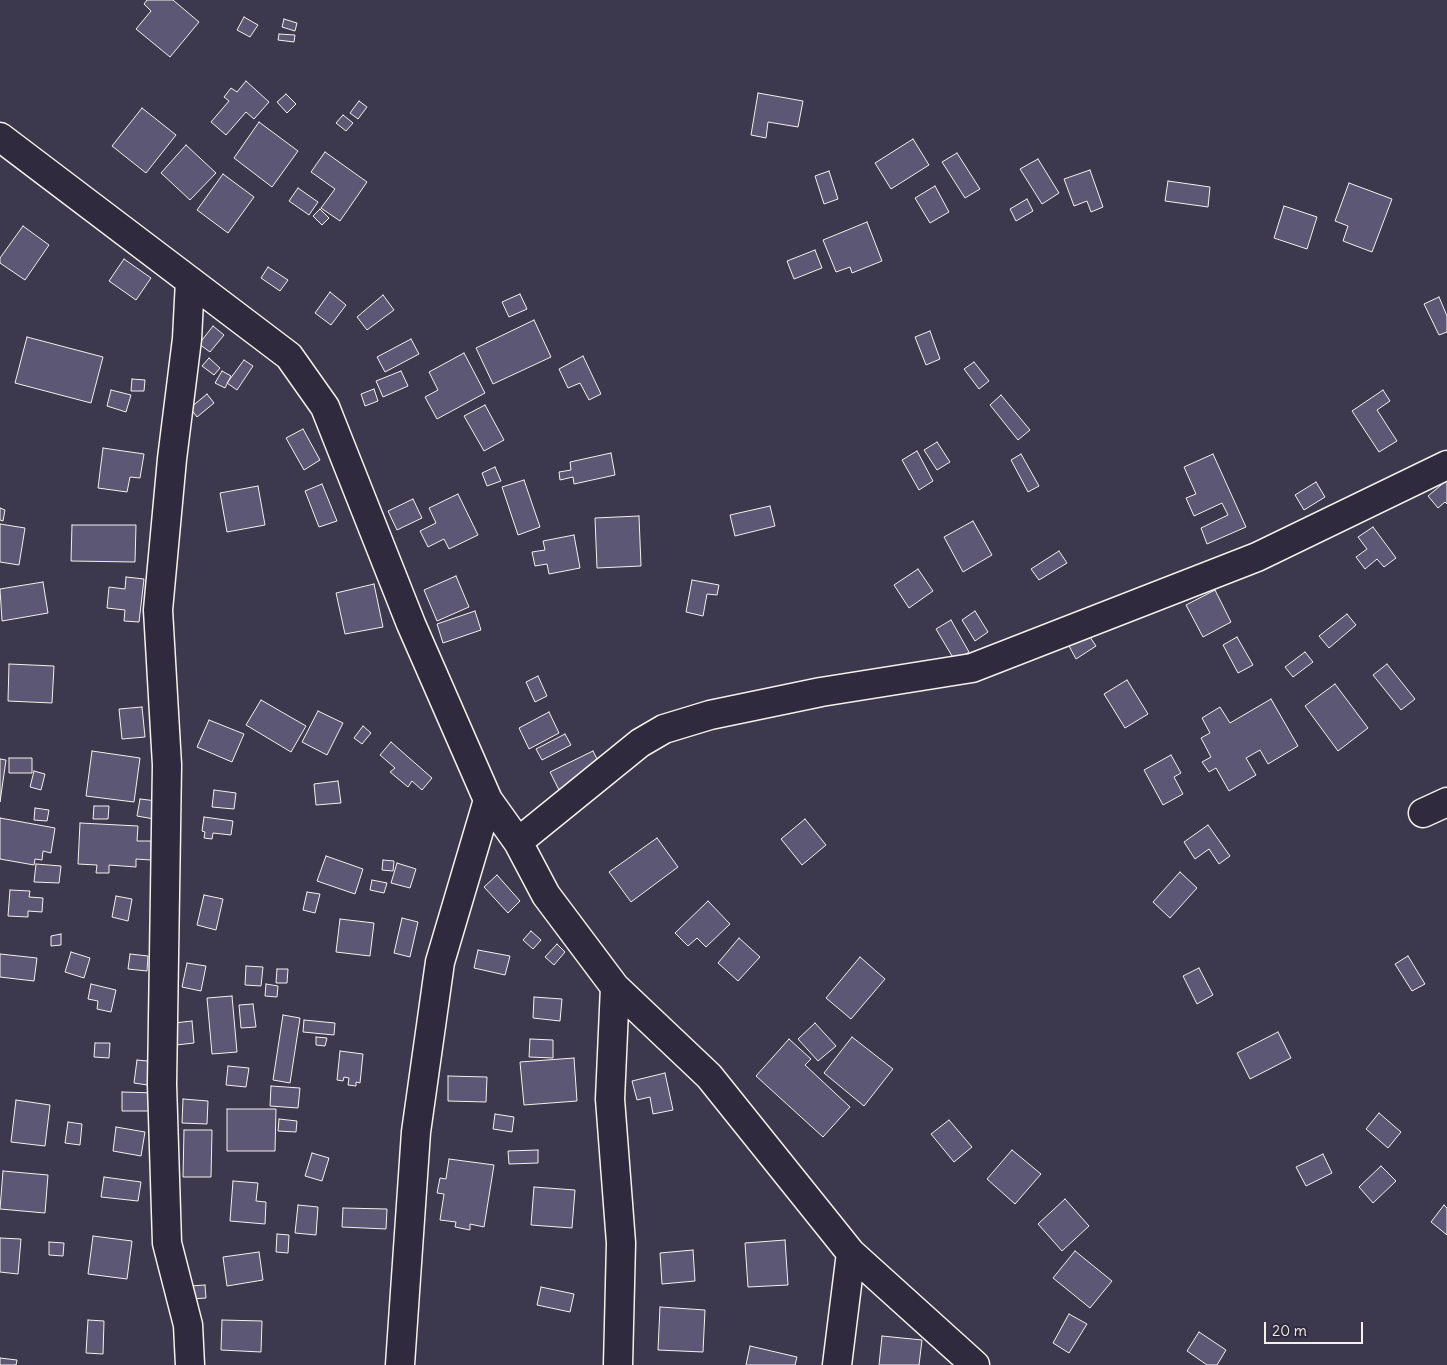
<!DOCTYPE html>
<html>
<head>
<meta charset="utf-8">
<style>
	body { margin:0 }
	#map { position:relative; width:1447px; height:1365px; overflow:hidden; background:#3c384e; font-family:Delius,sans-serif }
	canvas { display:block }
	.scale { position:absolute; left:1264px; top:1322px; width:99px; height:22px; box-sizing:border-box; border:2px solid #f4f1e8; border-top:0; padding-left:6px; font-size:15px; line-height:18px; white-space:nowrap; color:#f4f1e8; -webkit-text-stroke:4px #2f2a3d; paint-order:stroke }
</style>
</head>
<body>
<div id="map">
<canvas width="1447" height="1365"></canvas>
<div class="scale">20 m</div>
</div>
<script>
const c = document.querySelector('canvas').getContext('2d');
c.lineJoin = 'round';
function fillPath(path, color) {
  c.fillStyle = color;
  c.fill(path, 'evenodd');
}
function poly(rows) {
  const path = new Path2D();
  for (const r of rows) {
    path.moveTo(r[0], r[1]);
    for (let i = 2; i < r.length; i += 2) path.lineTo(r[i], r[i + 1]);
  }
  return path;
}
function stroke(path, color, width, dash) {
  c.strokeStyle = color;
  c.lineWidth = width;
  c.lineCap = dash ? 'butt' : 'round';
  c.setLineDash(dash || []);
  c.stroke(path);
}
const building = poly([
	[147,0,173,0,199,22,170,57,136,29,151,11,144,4,147,0],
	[244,17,258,25,250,37,237,30,244,17],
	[284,19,297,23,295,31,282,27,284,19],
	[279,34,295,35,294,42,278,40,279,34],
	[246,81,269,102,254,119,246,112,226,135,211,122,229,101,224,97,231,88,237,92,246,81],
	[758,93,803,101,798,127,768,122,766,138,751,135,758,93],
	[286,94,296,104,287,113,277,102,286,94],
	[359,101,367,107,358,119,350,113,359,101],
	[142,108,176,135,146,173,112,146,142,108],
	[343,115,353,123,346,131,336,123,343,115],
	[259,122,298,151,272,187,234,158,259,122],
	[913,139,929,165,891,189,875,163,913,139],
	[186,145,216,173,190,200,161,173,186,145],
	[325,152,367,182,340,221,321,208,335,189,311,172,325,152],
	[957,153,980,189,965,198,942,162,957,153],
	[1038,159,1059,193,1042,204,1020,169,1038,159],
	[1090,170,1103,207,1091,212,1087,201,1074,206,1064,179,1090,170],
	[829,171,838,199,824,204,815,176,829,171],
	[223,174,254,197,228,233,197,210,223,174],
	[1168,181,1210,187,1208,207,1165,201,1168,181],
	[1349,183,1392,199,1372,252,1343,241,1348,226,1335,221,1349,183],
	[935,186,949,212,930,223,915,198,935,186],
	[298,188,318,202,309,215,289,201,298,188],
	[1027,199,1033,211,1016,221,1010,209,1027,199],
	[1284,206,1317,217,1307,249,1274,238,1284,206],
	[320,209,329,218,322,225,313,216,320,209],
	[867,222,882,261,852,273,850,267,836,272,823,240,867,222],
	[23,226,49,245,25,280,0,263,0,258,23,226],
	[815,250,822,268,794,279,787,261,815,250],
	[124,259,151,278,136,300,109,281,124,259],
	[268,267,288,280,280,291,261,278,268,267],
	[330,292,346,305,331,325,315,313,330,292],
	[520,294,527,309,509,317,502,302,520,294],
	[383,295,394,310,367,330,357,317,383,295],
	[1439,297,1447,316,1447,332,1439,335,1424,304,1439,297],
	[534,320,551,357,493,384,476,348,534,320],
	[213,326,224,335,210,352,199,344,213,326],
	[930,331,940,359,926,365,915,337,930,331],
	[27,337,103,357,91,403,15,383,27,337],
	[411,339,419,354,385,372,377,357,411,339],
	[464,353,485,393,437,419,425,397,438,390,429,372,464,353],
	[583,356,601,394,589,400,580,383,568,388,559,369,583,356],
	[209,358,220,368,214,375,202,366,209,358],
	[244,360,253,366,237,390,227,383,244,360],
	[974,362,989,381,979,389,964,369,974,362],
	[222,371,231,376,225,388,215,383,222,371],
	[401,371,408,386,383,397,376,381,401,371],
	[132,379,145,380,144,391,131,391,132,379],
	[374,389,378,401,365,406,361,394,374,389],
	[111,390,131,395,126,412,107,406,111,390],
	[1383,390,1390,401,1377,410,1397,441,1379,452,1352,411,1383,390],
	[207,394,214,403,197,417,190,408,207,394],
	[1001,395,1030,430,1018,440,990,405,1001,395],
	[485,405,504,440,484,451,464,416,485,405],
	[303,429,320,460,304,470,286,438,303,429],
	[937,442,950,462,937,470,924,450,937,442],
	[103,448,144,454,140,478,130,477,127,492,98,488,103,448],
	[917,451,933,481,919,490,902,460,917,451],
	[611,453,615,475,574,484,573,477,560,480,559,472,571,470,570,462,611,453],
	[1021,454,1039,486,1028,492,1011,460,1021,454],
	[1213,454,1246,527,1207,544,1201,528,1228,515,1222,503,1194,516,1186,498,1196,494,1184,467,1213,454],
	[495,467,501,481,487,486,482,473,495,467],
	[524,480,540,527,518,535,502,487,524,480],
	[1447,480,1447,504,1445,502,1438,508,1428,496,1447,480],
	[1316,482,1325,497,1304,510,1295,495,1316,482],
	[322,484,337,521,319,527,305,491,322,484],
	[258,486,265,525,227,532,220,493,258,486],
	[458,494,478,535,449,549,444,539,428,547,420,531,436,523,429,508,458,494],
	[413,499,422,518,397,530,388,511,413,499],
	[770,506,775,526,735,536,730,515,770,506],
	[0,508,5,510,3,521,0,520,0,508],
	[639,516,641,566,597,568,595,518,639,516],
	[973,521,992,555,963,572,944,537,973,521],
	[0,524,25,528,19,565,0,562,0,524],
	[72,525,136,525,135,562,71,561,72,525],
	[1373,527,1396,558,1384,567,1377,559,1365,569,1356,557,1367,549,1358,537,1373,527],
	[574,535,580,568,549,574,547,564,535,566,532,552,545,550,543,541,574,535],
	[1059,551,1067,563,1039,580,1031,569,1059,551],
	[918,569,933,591,909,608,894,585,918,569],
	[456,576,469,607,437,621,424,590,456,576],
	[126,577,144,579,139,622,124,621,125,610,107,608,109,587,125,589,126,577],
	[692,580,719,585,717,595,707,594,703,616,686,612,692,580],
	[43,582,48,613,2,621,0,589,43,582],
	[374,584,383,627,345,634,336,593,374,584],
	[1215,590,1231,622,1203,637,1186,605,1215,590],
	[475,611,481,630,443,643,437,624,475,611],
	[975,611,988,632,975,641,962,620,975,611],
	[1347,614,1356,625,1329,648,1319,636,1347,614],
	[951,620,969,652,955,661,936,629,951,620],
	[1088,634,1096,646,1076,659,1069,646,1088,634],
	[1237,637,1253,665,1238,673,1223,645,1237,637],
	[1305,652,1313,662,1293,677,1285,667,1305,652],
	[9,664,54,666,52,703,8,701,9,664],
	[1387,664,1415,699,1401,710,1373,675,1387,664],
	[538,676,547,696,535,702,526,682,538,676],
	[1127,680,1148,714,1125,728,1104,694,1127,680],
	[1335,684,1368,728,1338,751,1305,706,1335,684],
	[1271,699,1298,746,1268,764,1260,750,1246,758,1256,775,1229,791,1216,768,1209,772,1202,762,1211,757,1201,738,1210,733,1202,718,1220,707,1230,723,1271,699],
	[261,700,306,726,291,752,246,725,261,700],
	[142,707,145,737,122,739,119,709,142,707],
	[318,711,343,723,327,755,302,742,318,711],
	[549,712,559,733,529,749,519,728,549,712],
	[209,720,244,734,232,762,197,747,209,720],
	[363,726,371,733,362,744,354,738,363,726],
	[565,734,571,745,542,760,536,749,565,734],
	[391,742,432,778,422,790,412,781,408,787,390,772,395,768,380,755,391,742],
	[92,751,140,758,134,802,86,796,92,751],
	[593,751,602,769,559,790,550,772,593,751],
	[1171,755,1181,773,1174,777,1183,794,1163,805,1144,770,1171,755],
	[9,758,32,758,32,773,9,773,9,758],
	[0,759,6,760,0,802,0,759],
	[34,771,45,774,41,790,30,787,34,771],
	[338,781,341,803,316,805,314,784,338,781],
	[214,790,236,793,234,809,212,807,214,790],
	[140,799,157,801,154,819,137,816,140,799],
	[94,806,109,806,108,819,93,819,94,806],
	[35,808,49,810,47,821,34,820,35,808],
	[204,817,233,821,231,835,213,833,212,839,204,838,205,832,202,831,204,817],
	[0,818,55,828,51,853,43,851,42,860,35,859,34,865,0,859,0,818],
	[805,819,826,845,802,865,781,839,805,819],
	[80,823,138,826,137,841,151,841,151,860,136,859,136,867,109,865,109,873,96,873,97,865,78,864,80,823],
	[1208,825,1230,856,1219,864,1209,849,1195,859,1184,842,1208,825],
	[657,838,678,867,631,902,609,872,657,838],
	[326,856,363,869,355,894,317,881,326,856],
	[383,860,394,861,393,871,382,870,383,860],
	[397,863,416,869,410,888,391,883,397,863],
	[36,864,61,866,59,883,34,882,36,864],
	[1180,872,1197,888,1170,918,1153,902,1180,872],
	[497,875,520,901,508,913,484,887,497,875],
	[372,880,387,883,384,893,370,890,372,880],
	[10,890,30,891,29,897,43,898,42,912,28,911,28,917,8,916,10,890],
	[307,892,320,894,315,913,303,910,307,892],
	[204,895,223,899,216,930,197,925,204,895],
	[116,896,132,899,128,921,112,917,116,896],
	[708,901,730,924,706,947,697,938,688,946,675,933,708,901],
	[402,918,418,922,410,957,394,953,402,918],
	[340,919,374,923,370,956,336,952,340,919],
	[531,931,541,940,533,949,523,940,531,931],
	[61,934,61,945,51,946,51,936,61,934],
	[739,938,760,957,738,981,718,963,739,938],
	[557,944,565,952,554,965,545,957,557,944],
	[478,950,510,956,505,975,474,968,478,950],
	[71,952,90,958,84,978,65,972,71,952],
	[0,954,37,958,34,981,0,977,0,954],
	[130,954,148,956,147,971,128,969,130,954],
	[1408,956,1425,984,1412,991,1395,964,1408,956],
	[860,957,885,979,851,1019,826,998,860,957],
	[187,963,206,966,201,991,182,987,187,963],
	[246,966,263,967,261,986,245,985,246,966],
	[1199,968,1213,995,1197,1004,1183,976,1199,968],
	[277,969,288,969,287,983,276,983,277,969],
	[91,984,116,990,111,1012,97,1009,98,1001,88,999,91,984],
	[266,984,278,986,277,997,265,996,266,984],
	[232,996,237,1052,212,1054,207,998,232,996],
	[534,997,562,999,560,1021,533,1018,534,997],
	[253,1004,256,1027,241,1028,239,1005,253,1004],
	[283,1015,300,1018,290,1083,273,1080,283,1015],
	[304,1020,335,1023,334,1035,303,1032,304,1020],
	[192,1021,194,1043,176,1045,174,1023,192,1021],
	[815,1023,836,1046,818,1061,798,1039,815,1023],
	[1278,1032,1291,1058,1250,1079,1237,1053,1278,1032],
	[316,1037,327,1038,325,1046,316,1045,316,1037],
	[852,1037,893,1069,864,1106,824,1073,852,1037],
	[530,1039,553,1040,553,1058,529,1057,530,1039],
	[789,1039,811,1059,805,1065,850,1107,823,1137,756,1076,789,1039],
	[95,1043,110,1043,109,1058,94,1057,95,1043],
	[340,1051,363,1054,360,1083,356,1082,356,1086,348,1085,349,1078,344,1077,343,1081,337,1080,340,1051],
	[574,1058,577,1101,524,1105,520,1062,574,1058],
	[137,1060,157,1062,154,1086,134,1083,137,1060],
	[228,1066,249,1068,246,1087,226,1085,228,1066],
	[665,1073,673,1110,653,1114,650,1097,637,1100,632,1081,665,1073],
	[448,1076,487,1077,486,1102,448,1101,448,1076],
	[271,1086,300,1088,298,1108,270,1106,271,1086],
	[122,1092,156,1093,155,1111,122,1111,122,1092],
	[183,1099,208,1101,207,1124,182,1123,183,1099],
	[16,1100,50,1105,45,1146,11,1142,16,1100],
	[227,1109,276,1109,275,1151,227,1151,227,1109],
	[1379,1113,1401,1132,1388,1148,1366,1129,1379,1113],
	[495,1114,514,1117,512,1132,493,1129,495,1114],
	[279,1119,297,1121,296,1132,278,1131,279,1119],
	[949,1120,972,1147,954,1162,931,1134,949,1120],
	[68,1122,82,1124,80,1145,65,1143,68,1122],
	[116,1127,145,1132,141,1156,113,1151,116,1127],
	[184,1130,212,1130,211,1177,183,1177,184,1130],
	[538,1150,538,1163,509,1164,508,1151,538,1150],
	[1012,1150,1041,1174,1015,1204,987,1179,1012,1150],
	[312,1153,329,1158,322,1181,305,1176,312,1153],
	[1323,1154,1332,1173,1306,1186,1296,1167,1323,1154],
	[449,1159,494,1165,484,1227,470,1224,470,1230,455,1227,456,1222,440,1220,444,1194,437,1193,440,1178,446,1179,449,1159],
	[1381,1166,1396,1181,1373,1203,1359,1187,1381,1166],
	[3,1171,48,1175,45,1213,0,1209,3,1171],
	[104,1177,141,1182,138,1201,101,1197,104,1177],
	[233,1181,258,1183,256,1201,266,1202,265,1224,230,1221,233,1181],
	[534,1187,575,1190,572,1228,531,1225,534,1187],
	[1065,1199,1089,1226,1062,1251,1038,1224,1065,1199],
	[298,1205,318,1207,316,1235,295,1233,298,1205],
	[1444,1205,1447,1208,1447,1235,1431,1222,1444,1205],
	[343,1208,387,1209,386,1229,342,1227,343,1208],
	[277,1234,289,1235,288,1253,276,1252,277,1234],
	[93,1236,132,1241,127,1279,88,1274,93,1236],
	[0,1238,21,1239,18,1274,0,1272,0,1238],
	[785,1240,788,1285,748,1287,745,1243,785,1240],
	[49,1242,64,1243,63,1256,49,1255,49,1242],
	[693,1250,695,1281,662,1284,660,1253,693,1250],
	[1075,1251,1112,1281,1090,1308,1053,1278,1075,1251],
	[259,1252,263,1280,227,1286,223,1257,259,1252],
	[205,1285,206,1298,191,1299,190,1286,205,1285],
	[541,1287,574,1294,570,1312,537,1305,541,1287],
	[660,1307,705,1310,703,1352,658,1350,660,1307],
	[1069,1314,1087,1324,1069,1353,1053,1343,1069,1314],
	[88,1320,104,1321,103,1354,86,1353,88,1320],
	[222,1320,262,1321,261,1352,221,1350,222,1320],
	[1199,1332,1226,1350,1217,1365,1207,1365,1187,1351,1199,1332],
	[882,1336,922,1340,919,1365,879,1365,882,1336],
	[750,1346,797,1357,795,1365,746,1365,750,1346],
	[0,1358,17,1360,16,1365,0,1365,0,1358]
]);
fillPath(building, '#5c5775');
stroke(building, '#f4f1e8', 1);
const minor = poly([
	[0,137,289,356,325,407,411,624,488,800,518,842,546,895,615,987,709,1076,851,1253,975,1365],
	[1423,813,1447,802],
	[518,842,640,743,664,729,710,715,821,692,972,668,1257,557,1447,465],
	[615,987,610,1099,621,1243,618,1365],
	[190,1365,188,1325,167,1243,162,1084,167,765,158,610,172,459,187,339,190,281],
	[400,1365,416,1132,440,962,488,800],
	[837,1365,851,1253]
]);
stroke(minor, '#f4f1e8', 31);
stroke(minor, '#2f2a3d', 28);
</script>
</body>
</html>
